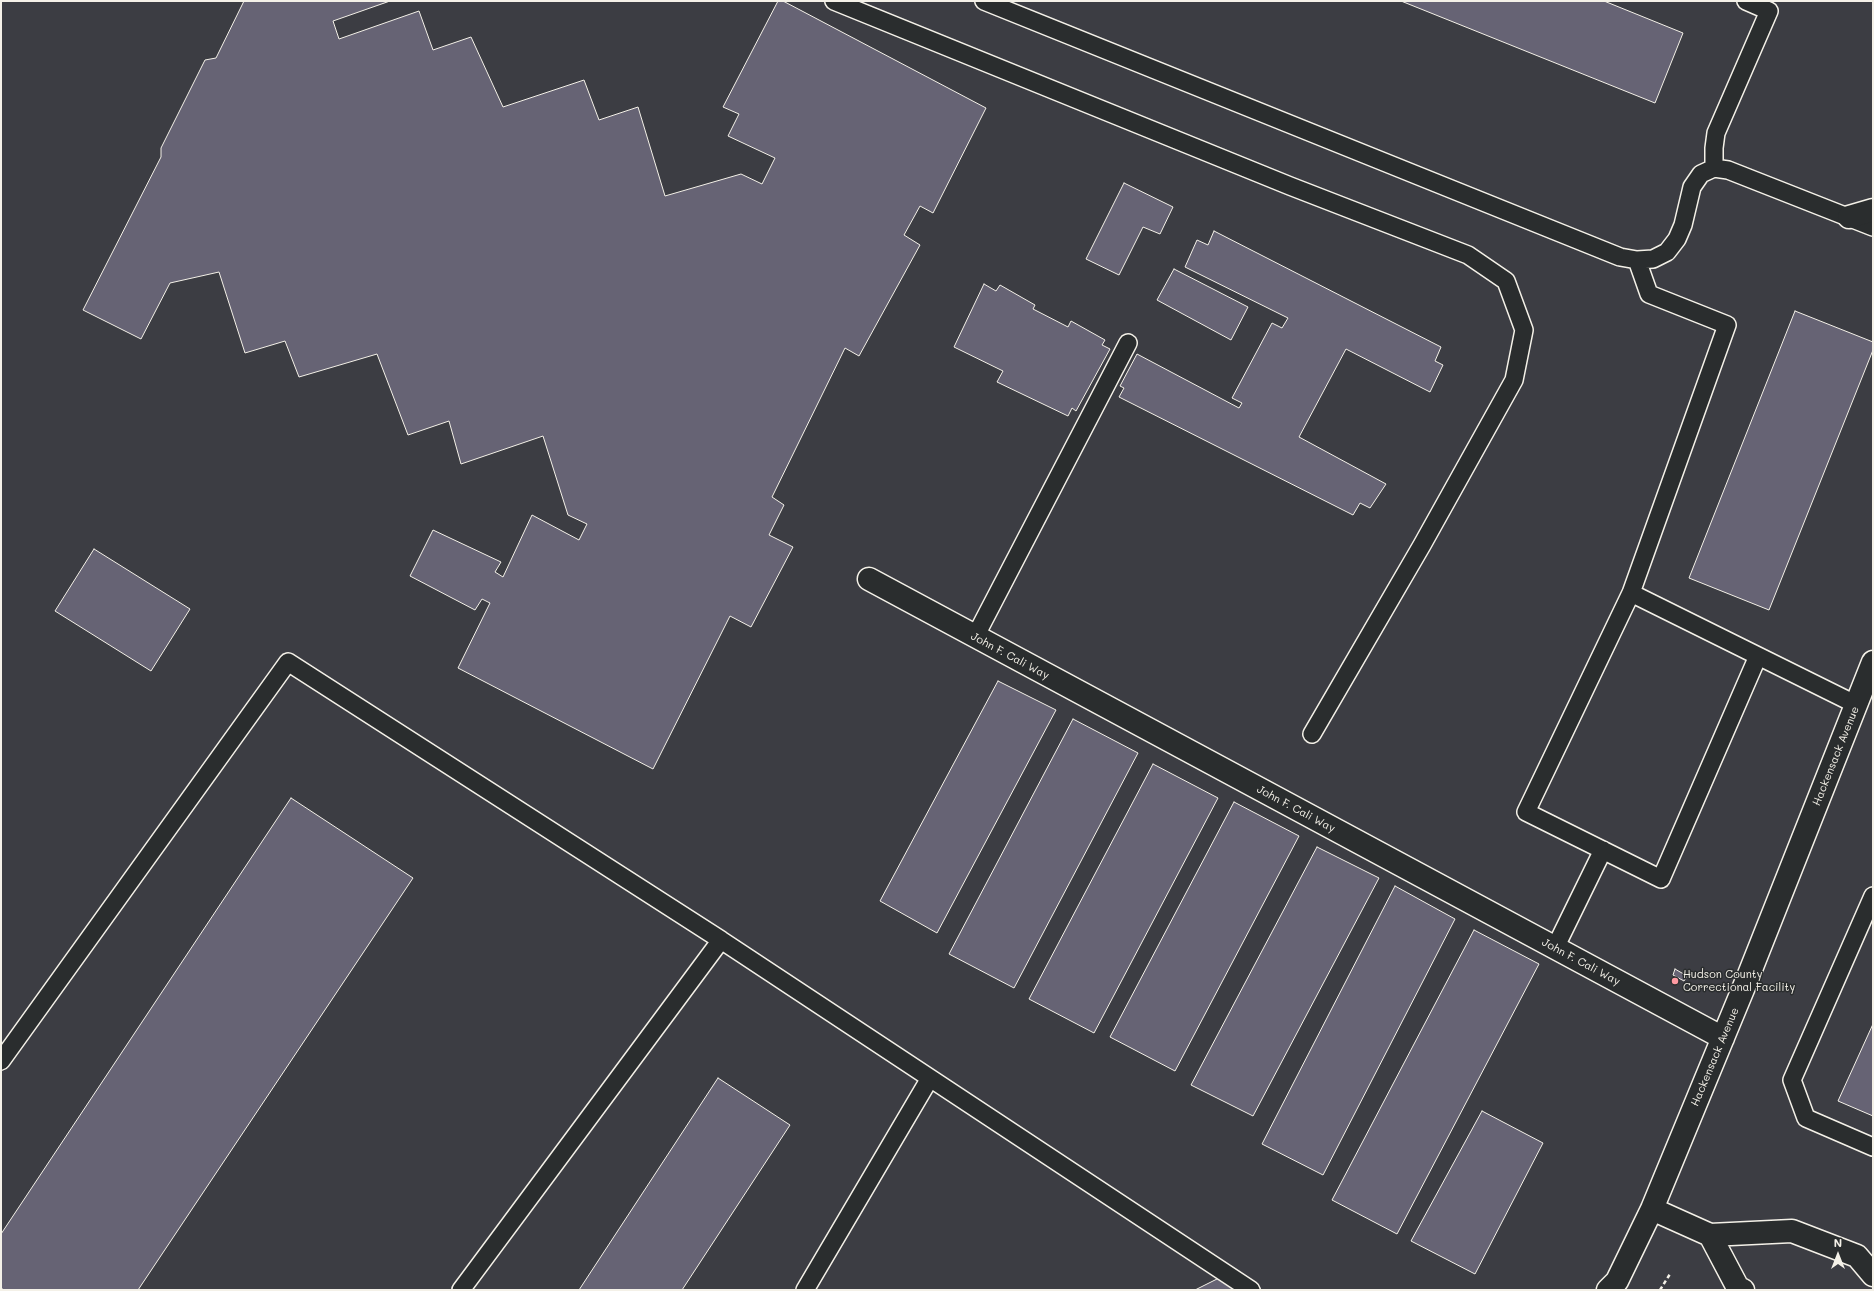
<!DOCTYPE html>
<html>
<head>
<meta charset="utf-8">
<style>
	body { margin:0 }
	#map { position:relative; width:1874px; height:1291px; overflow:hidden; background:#2a2d2e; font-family:Mali,sans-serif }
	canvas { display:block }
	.frame { position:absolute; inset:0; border:2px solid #f4f1e8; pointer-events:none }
	.north { position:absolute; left:1818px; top:1235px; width:40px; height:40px; -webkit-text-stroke:3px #2a2d2e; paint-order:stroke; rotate:0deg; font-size:11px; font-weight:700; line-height:16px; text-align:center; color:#f4f1e8 }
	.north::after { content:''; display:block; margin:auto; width:14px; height:18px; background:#f4f1e8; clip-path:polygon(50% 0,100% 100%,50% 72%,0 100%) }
</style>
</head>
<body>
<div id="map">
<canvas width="1874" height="1291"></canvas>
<div class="frame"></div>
<div class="north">N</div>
</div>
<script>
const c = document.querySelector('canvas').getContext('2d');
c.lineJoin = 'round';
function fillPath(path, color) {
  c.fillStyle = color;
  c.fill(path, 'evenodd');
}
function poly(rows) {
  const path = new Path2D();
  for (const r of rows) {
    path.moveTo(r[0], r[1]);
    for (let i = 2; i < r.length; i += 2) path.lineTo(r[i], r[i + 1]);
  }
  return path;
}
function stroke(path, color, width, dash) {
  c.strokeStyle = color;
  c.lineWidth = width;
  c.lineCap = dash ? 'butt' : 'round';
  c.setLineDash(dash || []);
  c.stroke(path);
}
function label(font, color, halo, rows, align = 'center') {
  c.font = font + ' Mali,sans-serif';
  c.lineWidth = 3;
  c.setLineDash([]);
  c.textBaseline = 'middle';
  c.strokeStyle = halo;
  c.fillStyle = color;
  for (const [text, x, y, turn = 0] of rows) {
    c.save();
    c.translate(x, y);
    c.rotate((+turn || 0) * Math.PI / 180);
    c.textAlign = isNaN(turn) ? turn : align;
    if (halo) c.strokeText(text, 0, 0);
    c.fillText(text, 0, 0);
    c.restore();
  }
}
fillPath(poly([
	[1,1,1873,1,1873,1290,1,1290]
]), '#3c3d43');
const building = poly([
	[244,1,390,1,333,21,339,39,419,11,433,50,471,37,503,107,584,80,599,120,638,107,665,196,741,174,762,184,775,158,728,136,739,114,723,107,778,1,783,1,986,108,933,213,920,206,904,235,920,245,859,356,845,348,772,497,784,505,769,535,793,547,751,627,730,616,653,769,458,668,490,603,482,599,475,610,410,576,433,530,501,562,495,572,503,577,532,515,579,540,587,524,568,515,543,436,461,464,449,421,408,435,377,354,299,377,285,341,245,353,219,272,170,283,141,339,83,310,161,157,161,148,205,60,216,58,244,1],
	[1401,1,1604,1,1683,33,1655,103,1401,1],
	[1124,183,1173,207,1160,234,1143,227,1119,275,1086,259,1124,183],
	[1214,231,1441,347,1435,361,1443,365,1430,392,1346,349,1299,437,1386,484,1370,508,1360,503,1353,515,1119,397,1124,388,1120,386,1137,354,1239,408,1242,403,1232,398,1272,323,1282,328,1288,318,1185,267,1197,240,1208,245,1214,231],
	[1174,269,1248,307,1231,340,1157,300,1174,269],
	[984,284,996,291,1000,285,1035,305,1033,309,1068,327,1071,321,1105,340,1102,345,1110,349,1076,411,1072,408,1068,416,997,382,1003,371,954,347,984,284],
	[1795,311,1873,342,1873,350,1769,610,1689,578,1795,311],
	[94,549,190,609,151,671,55,611,94,549],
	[998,681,1056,710,937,933,880,901,998,681],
	[1073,719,1138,753,1014,988,949,954,1073,719],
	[1153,764,1218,798,1094,1033,1029,999,1153,764],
	[291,798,413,878,138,1290,4,1290,1,1288,1,1234,291,798],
	[1234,802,1299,836,1175,1071,1110,1037,1234,802],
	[1317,847,1379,878,1253,1116,1191,1085,1317,847],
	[1395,886,1455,919,1323,1175,1262,1144,1395,886],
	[1474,930,1539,964,1397,1234,1332,1200,1474,930],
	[1675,969,1687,976,1684,981,1673,975,1675,969],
	[1873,1024,1873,1116,1838,1101,1873,1024],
	[718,1078,790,1125,682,1290,579,1290,718,1078],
	[1482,1111,1543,1143,1475,1274,1411,1241,1482,1111],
	[1225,1275,1234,1290,1195,1290,1225,1275]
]);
fillPath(building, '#666374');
stroke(building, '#f4f1e8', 1);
const lane = poly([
	[834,1,1290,186,1468,255,1506,281,1524,330,1514,380,1422,545,1312,734],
	[984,1,1620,257,1637,260,1653,259,1667,252,1677,239,1683,225,1692,187,1701,174,1714,168,1728,170,1873,227],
	[1714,168,1714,148,1716,133,1769,11,1746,1],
	[1637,260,1649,294,1727,325,1631,593,1526,812,1661,879,1758,656],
	[1631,593,1857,705],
	[975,637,1128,343],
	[1873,896,1792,1080,1806,1118,1873,1147],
	[721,940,1251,1290],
	[1555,948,1603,850],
	[1,1061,288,662,721,940,461,1290],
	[805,1290,930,1078]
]);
const street = poly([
	[869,579,1723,1038],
	[1652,1209,1710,1235,1792,1231,1857,1256,1873,1275],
	[1710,1235,1738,1288,1743,1290],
	[1608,1290,1617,1281,1652,1209,1746,982,1873,662]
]);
const highway = poly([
	[1849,217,1873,210]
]);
stroke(lane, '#f4f1e8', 20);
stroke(street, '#f4f1e8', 25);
stroke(highway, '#f4f1e8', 25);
stroke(poly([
	[1660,1290,1670,1274]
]), '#f4f1e8', 2.5, [4, 3]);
stroke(lane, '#2a2d2e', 17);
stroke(street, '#2a2d2e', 22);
stroke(highway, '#2a2d2e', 22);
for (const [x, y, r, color] of [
	[1675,981,4,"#ff9aa2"]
]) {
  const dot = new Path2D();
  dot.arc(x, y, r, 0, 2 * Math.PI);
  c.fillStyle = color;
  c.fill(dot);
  stroke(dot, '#2a2d2e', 1.5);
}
label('11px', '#f4f1e8', '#2a2d2e', [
	["John F. Cali Way",1010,656,28],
	["Hackensack Avenue",1836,756,-68],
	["John F. Cali Way",1296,809,28],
	["John F. Cali Way",1581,962,28],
	["Hackensack Avenue",1715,1057,-67]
]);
label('11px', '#f4f1e8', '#2a2d2e', [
	["Hudson County",1683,975],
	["Correctional Facility",1683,988]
], 'left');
</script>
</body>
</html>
